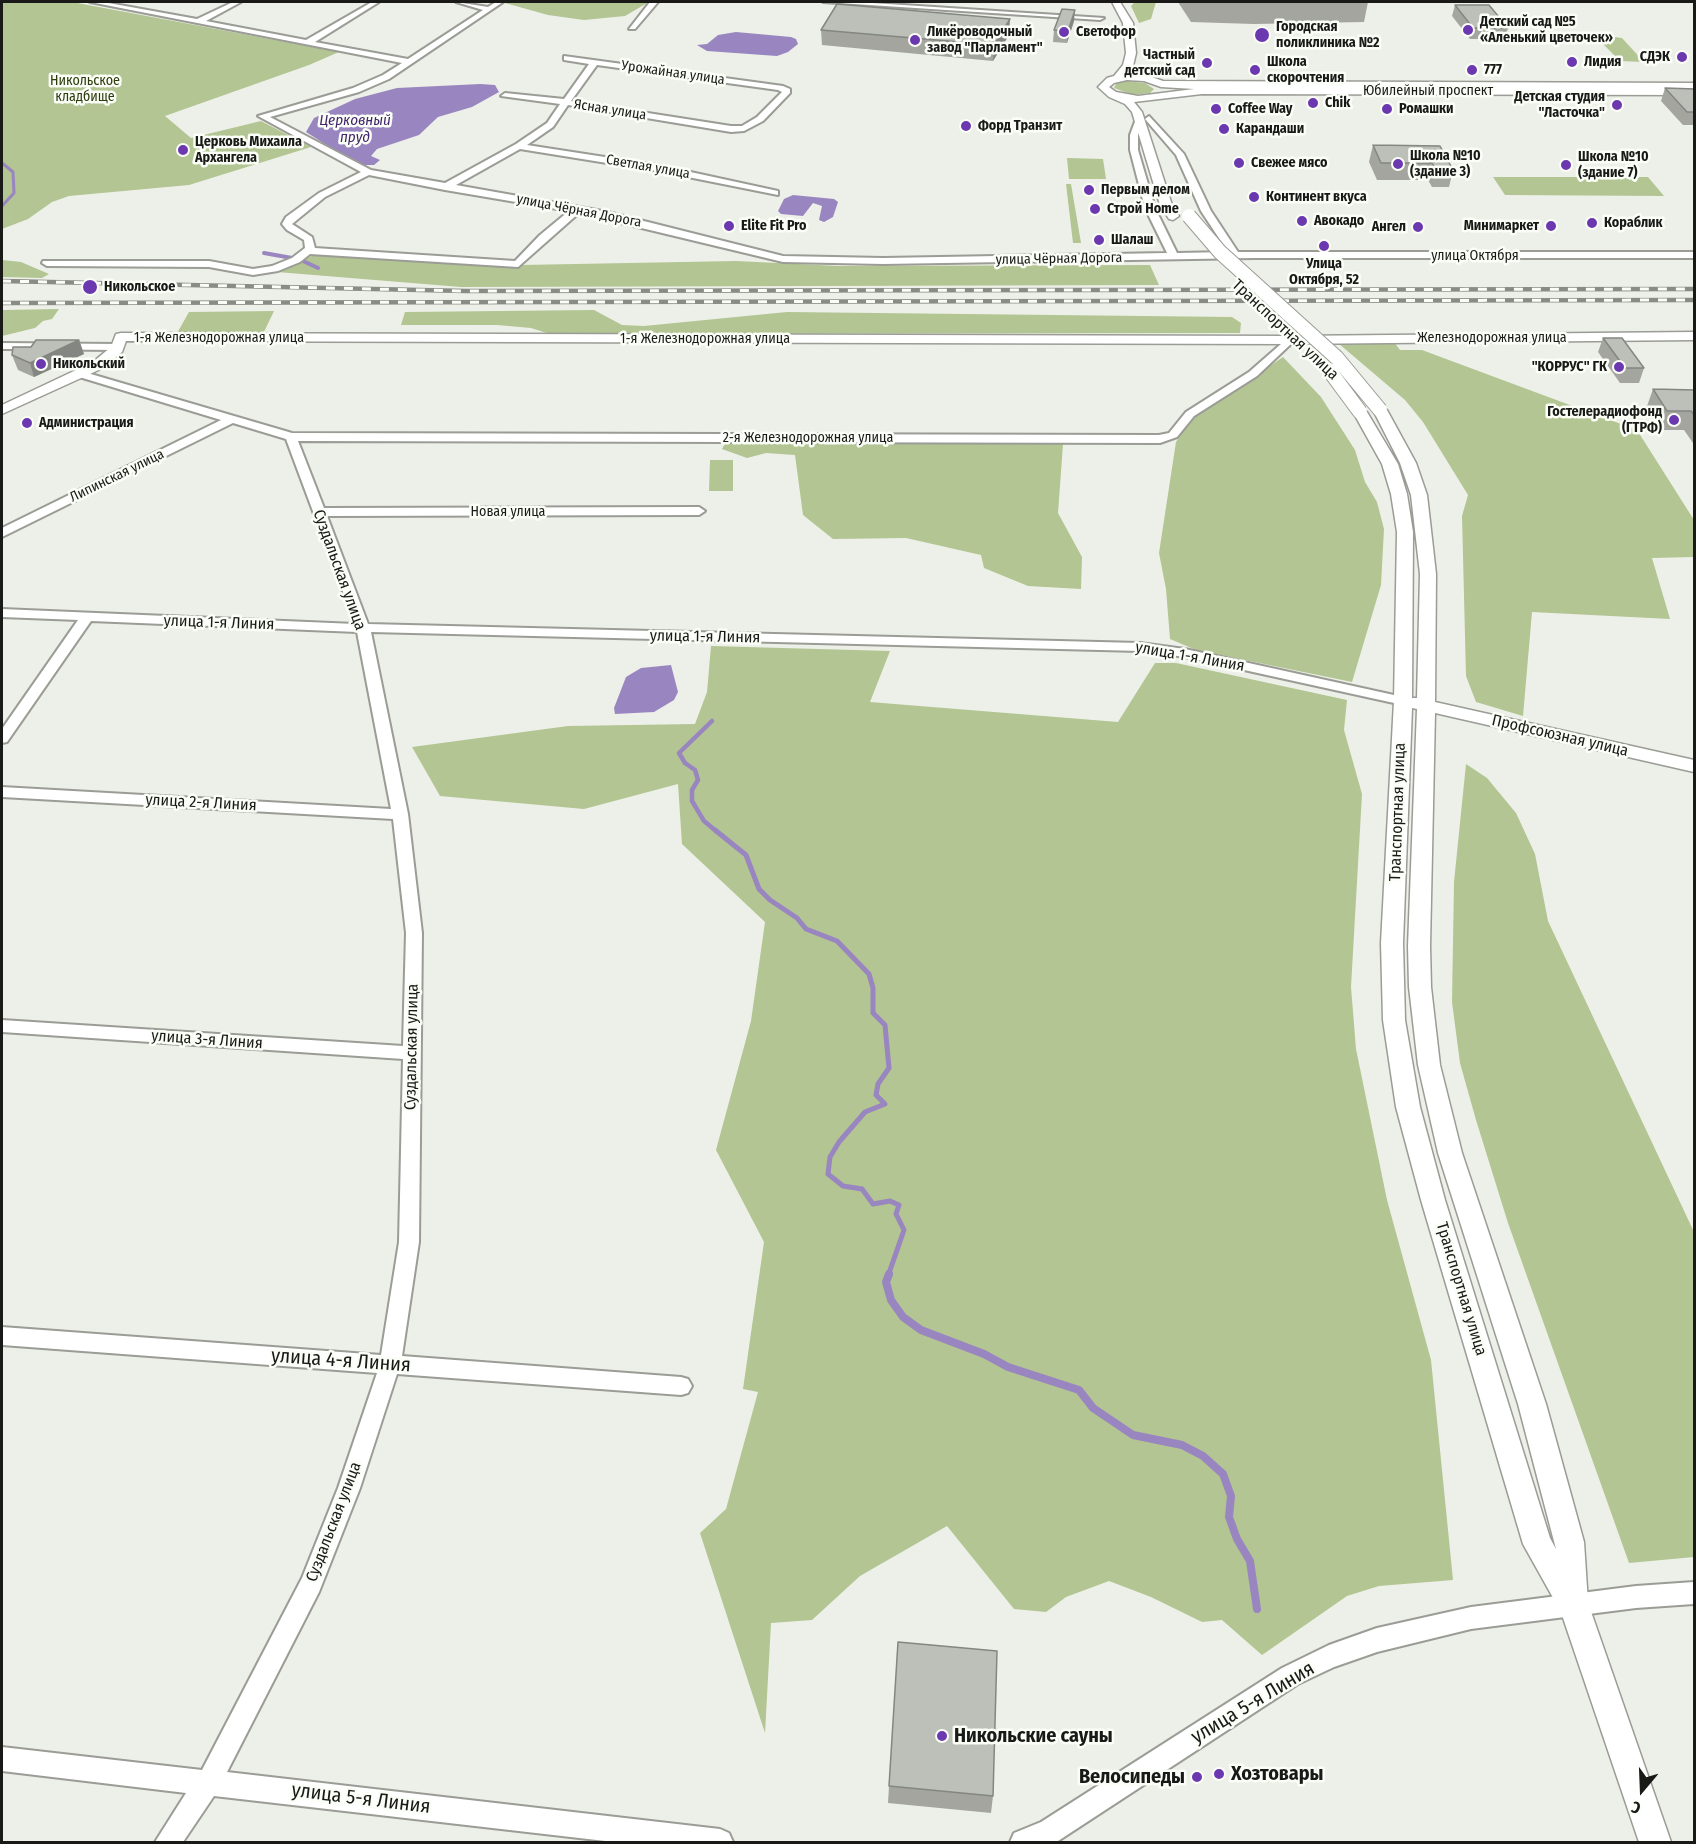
<!DOCTYPE html>
<html>
<head>
<meta charset="utf-8">
<style>
	body { margin:0 }
	#map { position:relative; width:1696px; height:1844px; overflow:hidden; background:#edf0e8; font-family:"Fira Sans Condensed",sans-serif }
	canvas { display:block }
	.frame { position:absolute; inset:0; border:3px solid #191a17; pointer-events:none }
	.north { position:absolute; left:1612px; top:1760px; width:60px; height:60px; -webkit-text-stroke:4px #fafef6; paint-order:stroke; rotate:199deg; font-size:16px; font-weight:700; line-height:24px; text-align:center; color:#191a17 }
	.north::after { content:''; display:block; margin:auto; width:21px; height:27px; background:#191a17; clip-path:polygon(50% 0,100% 100%,50% 72%,0 100%) }
</style>
</head>
<body>
<div id="map">
<canvas width="1696" height="1844"></canvas>
<div class="frame"></div>
<div class="north">С</div>
</div>
<script>
const c = document.querySelector('canvas').getContext('2d');
c.lineJoin = 'round';
function fillPath(path, color) {
  c.fillStyle = color;
  c.fill(path, 'evenodd');
}
function poly(rows) {
  const path = new Path2D();
  for (const r of rows) {
    path.moveTo(r[0], r[1]);
    for (let i = 2; i < r.length; i += 2) path.lineTo(r[i], r[i + 1]);
  }
  return path;
}
function stroke(path, color, width, dash) {
  c.strokeStyle = color;
  c.lineWidth = width;
  c.lineCap = dash ? 'butt' : 'round';
  c.setLineDash(dash || []);
  c.stroke(path);
}
function label(font, color, halo, rows, align = 'center') {
  c.font = font + ' "Fira Sans Condensed",sans-serif';
  c.lineWidth = 5;
  c.setLineDash([]);
  c.textBaseline = 'middle';
  c.strokeStyle = halo;
  c.fillStyle = color;
  for (const [text, x, y, turn = 0] of rows) {
    c.save();
    c.translate(x, y);
    c.rotate((+turn || 0) * Math.PI / 180);
    c.textAlign = isNaN(turn) ? turn : align;
    if (halo) c.strokeText(text, 0, 0);
    c.fillText(text, 0, 0);
    c.restore();
  }
}
fillPath(poly([
	[2,2,72,2,339,52,309,65,165,116,191,138,261,121,311,147,189,185,69,196,52,202,28,219,2,229],
	[649,2,625,16,584,20,548,15,505,3],
	[1135,2,1156,2,1151,19,1139,23,1131,6],
	[1599,35,1622,38,1644,62,1620,61,1597,38,1601,38],
	[1126,81,1145,83,1154,89,1150,93,1133,95,1114,88,1116,84],
	[1067,158,1103,159,1106,179,1069,179],
	[1493,177,1648,177,1664,196,1505,195],
	[1066,184,1071,184,1081,243,1073,243],
	[316,254,521,265,736,261,839,266,1150,265,1159,285,461,287,277,272],
	[2,260,21,262,49,274,42,278,2,277],
	[59,309,52,319,43,321,35,328,2,336,2,310],
	[594,310,622,325,644,326,787,312,1232,317,1241,323,1240,333,550,334,531,328,497,325,401,325,405,312],
	[274,311,263,334,176,335,189,312],
	[1394,342,1400,350,1422,350,1637,430,1694,520,1694,557,1652,558,1670,619,1532,612,1523,716,1476,702,1466,676,1462,516,1468,495,1423,422,1405,400,1338,343],
	[1283,357,1321,397,1355,450,1365,482,1377,502,1384,529,1381,585,1352,682,1196,650,1170,639,1166,589,1159,553,1176,442,1189,421],
	[727,440,1063,444,1058,513,1082,557,1081,589,1028,586,984,568,981,555,906,538,833,539,803,515,795,455,766,453,747,458,722,449],
	[710,460,733,460,733,491,709,491],
	[711,646,890,651,870,702,1118,722,1155,663,1176,663,1347,700,1344,730,1362,794,1351,987,1356,1049,1387,1200,1431,1360,1453,1580,1379,1586,1347,1596,1262,1655,1222,1620,1202,1622,1151,1597,1109,1581,1066,1597,1046,1612,1014,1609,947,1526,860,1576,812,1620,771,1623,765,1733,700,1533,726,1509,758,1392,743,1389,764,1242,716,1150,751,1021,765,922,682,844,678,784,584,809,440,796,412,747,568,726,695,724,707,692],
	[1466,764,1487,778,1516,813,1535,854,1548,921,1694,1232,1694,1557,1629,1563,1508,1223,1476,1120,1460,1063,1452,1002,1454,882]
]), '#b2c592');
fillPath(poly([
	[736,32,791,37,796,39,798,44,788,52,777,56,707,51,697,45,707,44,718,35],
	[480,84,495,85,499,92,472,107,438,117,419,135,377,149,371,156,380,160,374,165,358,165,306,132,314,118,355,99,397,88],
	[793,195,834,199,838,202,833,217,824,222,819,220,822,206,813,203,803,216,781,214,778,211,784,199],
	[671,665,678,692,674,700,654,712,615,714,614,708,626,677,641,668]
]), '#9985c0');
stroke(poly([
	[2,163,13,172,14,193,2,206]
]), '#9985c0', 3);
stroke(poly([
	[264,253,292,258],
	[303,261,318,268]
]), '#9985c0', 4);
stroke(poly([
	[712,721,679,753,685,763,695,770,698,780,692,790,692,801,704,821,716,831]
]), '#9985c0', 4.5);
stroke(poly([
	[715,830,746,855,759,889,770,900,797,918,806,929,837,941,869,974,873,988,873,1013,885,1025,889,1068,878,1084,876,1095,885,1104,865,1112,839,1142,830,1157,828,1174,843,1186,862,1189,873,1204,890,1201,899,1205,896,1214,904,1230,888,1276]
]), '#9985c0', 5);
stroke(poly([
	[889,1274,886,1282,891,1300,903,1317,921,1330,984,1354,1008,1367,1079,1390,1093,1408,1133,1435,1182,1445,1203,1456,1223,1474,1231,1496,1229,1517,1237,1539,1250,1561,1257,1609]
]), '#9985c0', 8);
const minor = poly([
	[90,2,103,2,197,19,233,2,241,2,206,21,306,40,372,2,379,2,315,42,408,59,483,10,456,2,488,7,496,2,503,2,389,79,359,92,270,117,371,170,445,183,516,144,547,123,560,104,501,96,505,93,564,99,589,64,564,60,564,56,783,86,790,89,790,93,763,121,744,131,731,132,568,105,553,127,527,145,663,166,778,191,778,195,663,172,520,149,456,185,608,212,783,256,883,258,1167,253,1145,208,1130,150,1130,135,1136,119,1140,116,1144,119,1138,135,1138,150,1155,208,1177,253,1228,252,1201,211,1176,155,1145,119,1149,116,1184,154,1211,211,1238,252,1694,252,1694,258,1255,258,883,264,783,262,579,213,518,267,310,254,300,262,278,271,253,275,209,267,47,266,42,263,43,261,209,261,253,269,272,266,292,258,305,248,304,240,287,230,282,224,286,217,319,193,361,172,258,116,353,88,383,75,402,63,90,2],
	[597,65,778,90,782,92,757,117,742,126,731,126,571,101,597,65],
	[369,175,445,190,569,211,540,235,515,261,315,248,312,237,292,224,325,197,369,175],
	[650,2,658,2,635,29,629,29,650,2],
	[823,2,857,2,1104,18,1100,20,823,2],
	[1289,337,1294,340,1293,342,1257,376,1194,416,1177,437,1160,443,298,441,324,508,699,507,705,511,699,515,327,516,368,624,1140,643,1185,649,1403,697,1410,701,1403,705,1185,657,1140,651,371,632,408,814,422,933,419,1242,402,1356,681,1377,688,1379,692,1386,688,1393,681,1395,397,1374,360,1488,319,1592,227,1772,720,1829,729,1833,733,1842,614,1842,214,1796,183,1842,155,1842,186,1793,2,1771,2,1747,202,1770,302,1578,338,1488,377,1373,2,1345,2,1327,381,1355,399,1242,403,1059,2,1032,2,1020,403,1046,406,933,393,819,2,797,2,787,391,809,357,632,91,621,7,742,2,743,2,729,78,620,2,617,2,609,355,624,286,439,233,423,2,537,2,528,221,420,76,376,76,372,84,372,292,433,1159,435,1169,433,1186,412,1249,372,1289,337],
	[2,343,118,344,123,347,118,350,2,349,2,343],
	[1694,1582,1694,1604,1636,1608,1471,1629,1377,1652,1334,1667,1298,1684,1058,1841,1010,1842,1014,1833,1041,1822,1282,1668,1329,1645,1377,1628,1471,1607,1636,1586,1694,1582]
]);
const tertiary = poly([
	[1112,2,1120,2,1133,23,1136,53,1133,66,1127,74,1146,75,1163,81,1694,83,1694,95,1202,94,1134,102,1142,112,1172,205,1179,216,1173,220,1169,219,1160,205,1132,112,1125,104,1109,97,1098,87,1107,78,1114,76,1123,65,1126,53,1123,23,1112,2],
	[1127,80,1144,81,1161,87,1194,89,1138,96,1116,92,1109,87,1114,83,1127,80],
	[1694,332,1694,340,1289,344,126,341,122,352,103,368,2,414,2,405,93,362,111,347,116,334,121,333,1289,336,1694,332],
	[1380,406,1387,410,1416,463,1427,495,1436,574,1435,702,1694,760,1694,772,1435,713,1430,946,1431,987,1440,1065,1462,1153,1546,1404,1584,1542,1588,1603,1671,1842,1639,1842,1561,1612,1523,1544,1421,1200,1396,1107,1383,1020,1381,943,1394,701,1397,532,1391,494,1382,464,1353,412,1355,409,1360,408,1367,412,1398,464,1407,494,1413,532,1412,698,1417,698,1420,574,1411,495,1400,463,1373,410,1380,406],
	[1412,708,1417,709,1408,946,1409,987,1418,1065,1438,1153,1518,1404,1556,1549,1550,1538,1445,1200,1420,1107,1405,1020,1403,943,1412,708]
]);
stroke(minor, '#9a9c95', 4);
stroke(tertiary, '#9a9c95', 3);
fillPath(minor, '#fff');
fillPath(tertiary, '#fff');
const rail = poly([
	[2,281,466,291,1694,289],
	[2,303,1694,300]
]);
stroke(rail, '#898b85', 4.5);
stroke(rail, '#fafef6', 3, [9]);
const tertiaryBridge = poly([
	[1189,216,1220,252,1337,358,1380,410],
	[1329,370,1360,412]
]);
stroke(tertiaryBridge, '#9a9c95', 16, []);
stroke(tertiaryBridge, '#fff', 14);
fillPath(poly([
	[1178,2,1368,2,1364,22,1254,24,1191,22],
	[1455,5,1508,28,1505,39,1470,39,1452,16],
	[1074,21,1067,43,1053,42,1054,30],
	[821,30,1009,35,993,61,822,45],
	[1665,88,1695,89,1695,125,1683,125,1661,101],
	[1373,145,1453,170,1449,187,1432,187,1428,180,1377,180,1369,162],
	[1603,338,1644,368,1639,383,1620,383,1598,352],
	[79,340,84,354,34,377,18,370,12,355,31,347],
	[1653,389,1695,390,1695,446,1684,430,1660,430,1646,409],
	[889,1786,993,1796,991,1813,888,1803]
]), '#a3a59e');
fillPath(poly([
	[1075,10,1074,21,1067,43,1068,31],
	[1010,19,1009,35,993,61,994,45],
	[79,340,84,354,34,377,30,363]
]), '#848681');
const building = poly([
	[837,4,1010,19,994,45,821,30,837,4],
	[1455,5,1489,5,1508,28,1473,28,1455,5],
	[1062,9,1075,10,1068,31,1054,30,1062,9],
	[1665,88,1695,89,1695,112,1687,112,1665,88],
	[1373,145,1440,146,1453,170,1436,170,1432,163,1381,163,1373,145],
	[1603,338,1622,338,1644,368,1625,368,1603,338],
	[36,340,79,340,30,363,12,355,13,347,31,347,36,340],
	[1653,389,1695,390,1695,416,1691,411,1667,411,1653,389],
	[898,1642,997,1651,993,1796,889,1786,898,1642]
]);
fillPath(building, '#bdc0b8');
stroke(building, '#848681', 1.5);
for (const [x, y, r, color] of [
	[1468,30,6,"#6c38af"],
	[1064,32,6,"#6c38af"],
	[1262,35,8,"#6c38af"],
	[915,40,6,"#6c38af"],
	[1682,57,6,"#6c38af"],
	[1572,62,6,"#6c38af"],
	[1207,63,6,"#6c38af"],
	[1255,70,6,"#6c38af"],
	[1472,70,6,"#6c38af"],
	[1313,103,6,"#6c38af"],
	[1617,105,6,"#6c38af"],
	[1216,109,6,"#6c38af"],
	[1387,109,6,"#6c38af"],
	[966,126,6,"#6c38af"],
	[1224,129,6,"#6c38af"],
	[183,150,6,"#6c38af"],
	[1239,163,6,"#6c38af"],
	[1398,164,6,"#6c38af"],
	[1566,165,6,"#6c38af"],
	[1089,190,6,"#6c38af"],
	[1254,197,6,"#6c38af"],
	[1095,209,6,"#6c38af"],
	[1302,221,6,"#6c38af"],
	[1592,223,6,"#6c38af"],
	[729,226,6,"#6c38af"],
	[1551,226,6,"#6c38af"],
	[1418,227,6,"#6c38af"],
	[1099,240,6,"#6c38af"],
	[1324,246,6,"#6c38af"],
	[90,287,8,"#6c38af"],
	[41,364,6,"#6c38af"],
	[1619,367,6,"#6c38af"],
	[1674,420,6,"#6c38af"],
	[27,423,6,"#6c38af"],
	[942,1736,6,"#6c38af"],
	[1219,1774,6,"#6c38af"],
	[1197,1777,6,"#6c38af"]
]) {
  const dot = new Path2D();
  dot.arc(x, y, r, 0, 2 * Math.PI);
  c.fillStyle = color;
  c.fill(dot);
  stroke(dot, '#fafef6', 2);
}
label('bold 14px', '#191a17', '#fafef6', [
	["Детский сад №5",1480,22],
	["«Аленький цветочек»",1480,38],
	["Городская",1276,27],
	["поликлиника №2",1276,43],
	["Ликёроводочный",927,32],
	["завод \"Парламент\"",927,48],
	["Светофор",1076,32],
	["Частный",1195,55,"right"],
	["детский сад",1195,71,"right"],
	["СДЭК",1670,57,"right"],
	["Школа",1267,62],
	["скорочтения",1267,78],
	["Лидия",1584,62],
	["777",1484,70],
	["Детская студия",1605,97,"right"],
	["\"Ласточка\"",1605,113,"right"],
	["Chik",1325,103],
	["Coffee Way",1228,109],
	["Ромашки",1399,109],
	["Форд Транзит",978,126],
	["Карандаши",1236,129],
	["Церковь Михаила",195,142],
	["Архангела",195,158],
	["Школа №10",1410,156],
	["(здание 3)",1410,172],
	["Школа №10",1578,157],
	["(здание 7)",1578,173],
	["Свежее мясо",1251,163],
	["Первым делом",1101,190],
	["Континент вкуса",1266,197],
	["Строй Home",1107,209],
	["Авокадо",1314,221],
	["Кораблик",1604,223],
	["Elite Fit Pro",741,226],
	["Минимаркет",1539,226,"right"],
	["Ангел",1406,227,"right"],
	["Шалаш",1111,240],
	["Улица",1324,264,"center"],
	["Октября, 52",1324,280,"center"],
	["Никольское",104,287],
	["Никольский",53,364],
	["\"КОРРУС\" ГК",1607,367,"right"],
	["Гостелерадиофонд",1662,412,"right"],
	["(ГТРФ)",1662,428,"right"],
	["Администрация",39,423]
], 'left');
label('14px', '#191a17', '#fafef6', [
	["Урожайная улица",673,73,8],
	["Юбилейный проспект",1428,91],
	["Ясная улица",610,110,9],
	["Светлая улица",648,167,10],
	["улица Чёрная Дорога",579,211,11],
	["улица Октября",1475,256],
	["улица Чёрная Дорога",1059,259,-1],
	["1-я Железнодорожная улица",219,338],
	["Железнодорожная улица",1492,338],
	["1-я Железнодорожная улица",705,339],
	["2-я Железнодорожная улица",808,438],
	["Липинская улица",117,476,-26],
	["Новая улица",508,512]
]);
label('14px', '#2e3c0d', '#fafef6', [
	["Никольское",85,81],
	["кладбище",85,97]
]);
label('italic 15px', '#42246b', '#fafef6', [
	["Церковный",355,121],
	["пруд",355,138]
]);
label('16px', '#191a17', '#fafef6', [
	["Транспортная улица",1285,330,43],
	["Суздальская улица",339,570,70],
	["улица 1-я Линия",219,623,2],
	["улица 1-я Линия",705,637,1],
	["улица 1-я Линия",1190,657,10],
	["Профсоюзная улица",1560,736,13],
	["улица 2-я Линия",201,803,3],
	["Транспортная улица",1398,812,-88],
	["улица 3-я Линия",207,1040,4],
	["Суздальская улица",412,1047,-89],
	["Транспортная улица",1461,1289,73],
	["Суздальская улица",334,1522,-69]
]);
label('20px', '#191a17', '#fafef6', [
	["улица 4-я Линия",341,1361,4],
	["улица 5-я Линия",1253,1703,-31],
	["улица 5-я Линия",361,1799,7]
]);
label('bold 20px', '#191a17', '#fafef6', [
	["Никольские сауны",954,1736],
	["Хозтовары",1231,1774],
	["Велосипеды",1185,1777,"right"]
], 'left');
</script>
</body>
</html>
